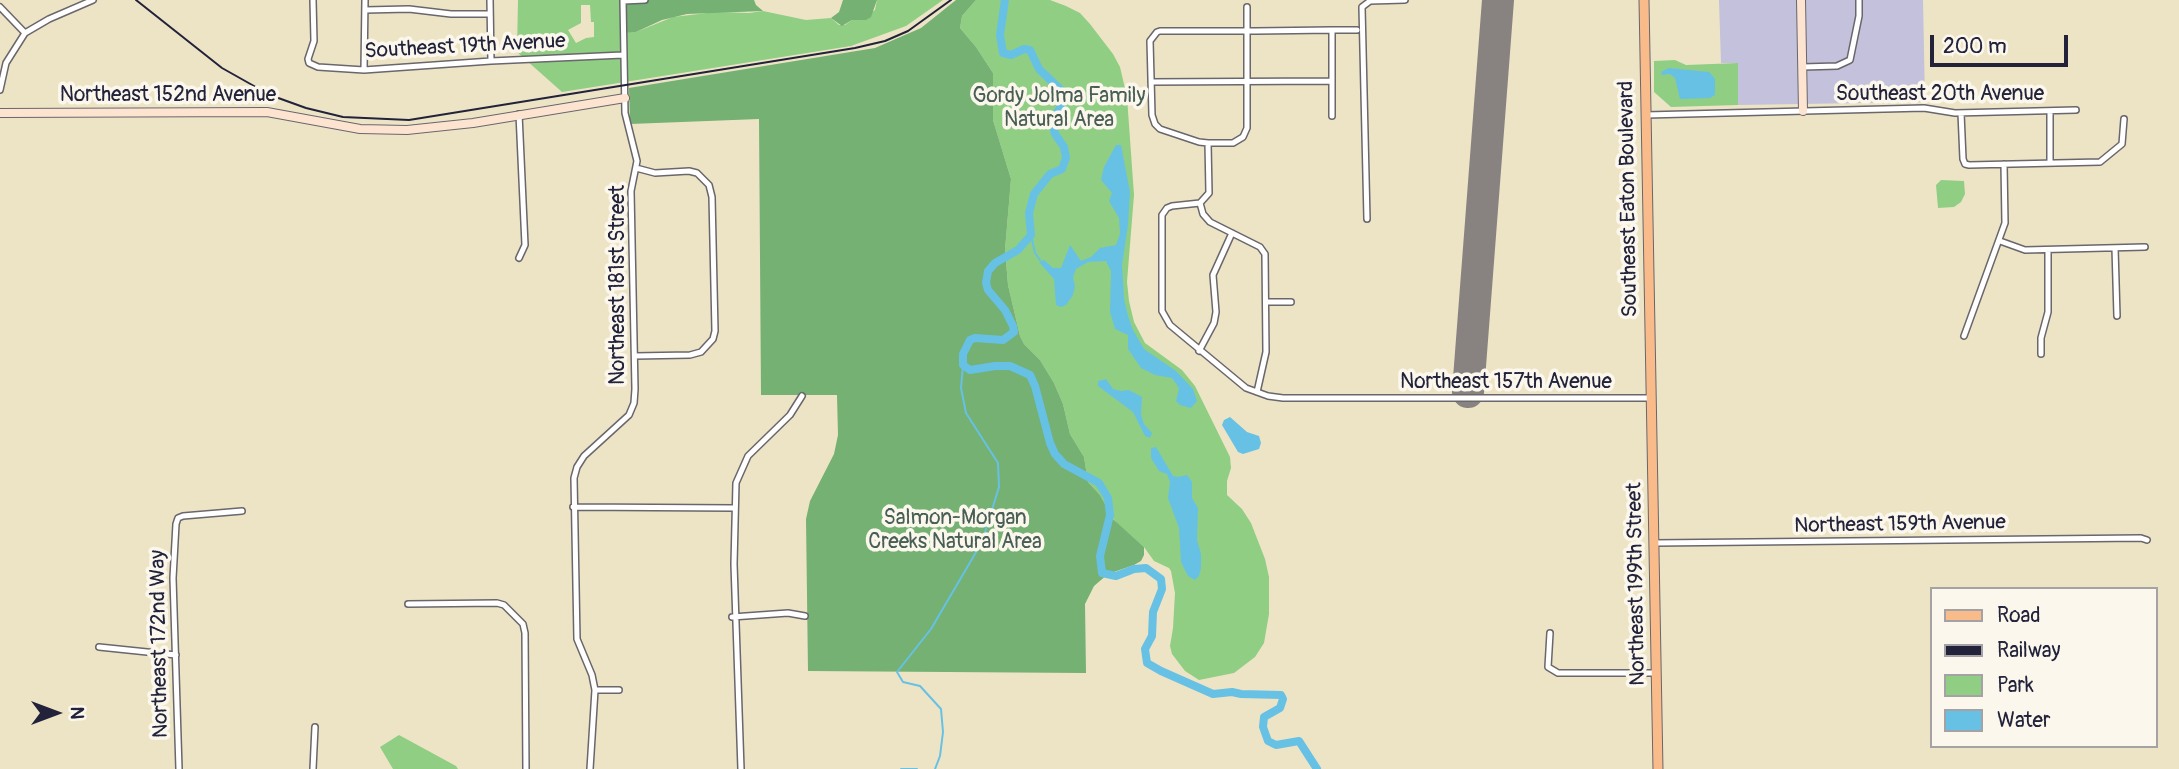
<!DOCTYPE html>
<html>
<head>
<meta charset="utf-8">
<style>
	body { margin:0 }
	#map { position:relative; width:2179px; height:769px; overflow:hidden; background:#ede4c6; font-family:Pangolin,sans-serif }
	canvas { display:block }
	.legend { position:absolute; left:1930px; top:587px; width:228px; height:161px; box-sizing:border-box; background:#fbf7ec; border:2px solid #a4a2a5; margin:0; padding:9px 12px; list-style:none; font-size:21px; color:#22223b }
	.legend li { display:flex; align-items:center; gap:14px; height:35px }
	.legend b { width:35px; border:2px solid #a4a2a5 }
	.north { position:absolute; left:21px; top:678px; width:70px; height:70px; -webkit-text-stroke:5px #fbf7ec; paint-order:stroke; rotate:90deg; font-size:19px; font-weight:700; line-height:28px; text-align:center; color:#22223b }
	.north::after { content:''; display:block; margin:auto; width:24px; height:32px; background:#22223b; clip-path:polygon(50% 0,100% 100%,50% 72%,0 100%) }
	.scale { position:absolute; left:1930px; top:35px; width:138px; height:32px; box-sizing:border-box; border:4px solid #22223b; border-top:0; padding-left:9px; font-size:21px; line-height:24px; white-space:nowrap; color:#22223b; -webkit-text-stroke:5px #fbf7ec; paint-order:stroke }
</style>
</head>
<body>
<div id="map">
<canvas width="2179" height="769"></canvas>
<ul class="legend">
<li><b style="height:9px;background:#fabb8b"></b>Road</li>
<li><b style="height:9px;background:#22223b"></b>Railway</li>
<li><b style="height:19px;background:#90ce84"></b>Park</li>
<li><b style="height:19px;background:#67c1e5"></b>Water</li>
</ul>
<div class="north">N</div>
<div class="scale">200 m</div>
</div>
<script>
const c = document.querySelector('canvas').getContext('2d');
c.lineJoin = 'round';
function fillPath(path, color) {
  c.fillStyle = color;
  c.fill(path, 'evenodd');
}
function poly(rows) {
  const path = new Path2D();
  for (const r of rows) {
    path.moveTo(r[0], r[1]);
    for (let i = 2; i < r.length; i += 2) path.lineTo(r[i], r[i + 1]);
  }
  return path;
}
function stroke(path, color, width, dash) {
  c.strokeStyle = color;
  c.lineWidth = width;
  c.lineCap = dash ? 'butt' : 'round';
  c.setLineDash(dash || []);
  c.stroke(path);
}
function label(font, color, halo, rows, align = 'center') {
  c.font = font + ' Pangolin,sans-serif';
  c.lineWidth = 7;
  c.setLineDash([]);
  c.textBaseline = 'middle';
  c.strokeStyle = halo;
  c.fillStyle = color;
  for (const [text, x, y, turn = 0] of rows) {
    c.save();
    c.translate(x, y);
    c.rotate((+turn || 0) * Math.PI / 180);
    c.textAlign = isNaN(turn) ? turn : align;
    if (halo) c.strokeText(text, 0, 0);
    c.fillText(text, 0, 0);
    c.restore();
  }
}
fillPath(poly([
	[1719,0,1923,0,1925,102,1738,105,1737,63,1721,63]
]), '#c3c1db');
fillPath(poly([
	[518,0,620,0,622,33,636,32,673,17,716,12,749,13,763,11,806,20,831,18,839,25,845,25,852,20,860,20,875,10,877,0,943,0,906,26,851,46,562,92,517,52],
	[581,5,590,5,591,22,594,22,594,37,586,38,576,43,568,30,581,23],
	[976,0,1050,0,1066,6,1080,13,1090,24,1113,54,1120,67,1127,97,1134,195,1127,282,1129,301,1134,322,1145,343,1182,370,1195,386,1230,457,1231,468,1227,481,1227,495,1242,509,1251,523,1265,559,1269,577,1269,614,1264,643,1255,657,1234,673,1199,680,1185,671,1172,654,1170,646,1173,628,1175,593,1171,571,1169,568,1154,561,1144,547,1118,524,1110,515,1100,495,1088,482,1084,457,1070,434,1063,404,1054,383,1040,360,1024,344,1020,336,1008,285,1005,250,1011,179,993,120,993,73,976,47,960,28,962,16],
	[1675,60,1686,65,1738,63,1738,105,1671,107,1654,92,1654,61],
	[1941,180,1964,181,1965,194,1961,202,1954,207,1938,208,1936,185],
	[399,735,456,766,458,769,393,769,380,747]
]), '#90ce84');
fillPath(poly([
	[626,0,754,0,756,5,763,11,687,14,662,20,636,32,626,33],
	[843,0,877,0,871,17,866,20,852,20,842,26,831,18,839,12],
	[956,0,976,0,962,16,960,28,976,47,993,73,993,120,1011,179,1005,250,1008,285,1020,336,1024,344,1040,360,1054,383,1063,404,1070,434,1084,457,1088,482,1100,495,1113,519,1144,547,1144,555,1141,561,1134,565,1108,574,1094,586,1085,604,1086,673,808,671,806,519,810,501,834,454,838,435,837,395,761,395,759,119,630,124,629,88,875,48,921,28]
]), '#74b172');
fillPath(poly([
	[1669,68,1709,72,1715,79,1715,95,1710,98,1680,99,1675,78,1670,74,1662,75,1661,72],
	[1116,145,1121,145,1130,192,1128,225,1122,265,1124,299,1128,316,1133,330,1144,349,1176,371,1193,389,1197,401,1191,408,1180,405,1176,401,1179,388,1172,378,1155,375,1141,368,1128,349,1128,335,1115,329,1110,312,1111,271,1106,261,1088,262,1076,269,1073,277,1075,286,1073,295,1066,305,1061,307,1056,305,1054,279,1039,262,1044,260,1053,268,1061,268,1070,245,1081,261,1091,257,1100,248,1116,245,1120,234,1119,218,1109,201,1112,193,1101,180,1104,167],
	[1106,379,1113,389,1121,391,1129,390,1142,397,1141,415,1144,424,1152,433,1150,438,1145,436,1133,412,1098,386,1098,381],
	[1230,417,1247,432,1259,436,1261,443,1259,449,1243,454,1238,452,1222,425,1224,420],
	[1156,447,1173,476,1178,477,1187,475,1192,482,1192,498,1198,508,1197,540,1201,554,1201,568,1199,576,1195,580,1188,576,1181,562,1179,528,1168,498,1170,482,1167,474,1159,471,1151,458,1151,448]
]), '#67c1e5');
stroke(poly([
	[1031,235,1035,253,1040,260],
	[901,769,917,769],
	[935,769,940,756,943,732,941,709,920,686,903,682,897,672,931,629,982,542,999,487,998,463,966,413,961,388,963,365]
]), '#67c1e5', 2);
stroke(poly([
	[1005,0,1000,35,1003,53,1011,55,1024,49,1030,50,1039,69,1067,96,1052,121,1055,134,1064,147,1066,158,1062,169,1050,174,1034,194,1029,213,1031,235,1018,250,995,263,988,271,986,283,988,290,1005,310,1013,326,1014,332,1003,340,975,338,970,340,963,354,963,365,970,370,995,366,1010,366,1030,375,1035,386,1050,443,1055,454,1064,464,1099,483,1108,498,1110,515,1100,556,1102,573,1116,576,1134,569,1146,568,1161,579,1162,589,1153,612,1152,636,1145,649,1147,663,1161,671,1213,694,1232,692,1241,694,1281,695,1283,699,1280,708,1264,717,1263,727,1268,741,1276,745,1299,741,1317,769]
]), '#67c1e5', 8);
stroke(poly([
	[1468,392,1498,0]
]), '#888380', 32);
const street = poly([
	[313,0,314,41,308,59,309,63,318,67,364,70,491,61,623,55],
	[490,0,491,61],
	[623,1,645,0],
	[0,7,25,33],
	[1247,7,1247,128,1243,137,1233,143,1208,143,1199,142,1160,129,1155,124,1152,115,1150,41,1157,32,1160,31,1256,31,1332,30,1357,30],
	[365,10,409,9,451,14,490,14],
	[1332,30,1332,116],
	[1803,67,1837,66,1850,60,1859,16,1859,0],
	[364,70,365,0],
	[1151,82,1332,81],
	[0,90,6,63,25,33,49,19,93,0],
	[2050,111,2050,163],
	[1961,113,1963,159,1965,164,1969,165,2100,162,2122,144,2124,119],
	[1646,115,1924,108,1955,113,2076,110],
	[1200,203,1172,206,1167,208,1162,215,1162,311,1170,325,1246,388,1268,396,1283,398,1651,398],
	[1200,203,1203,214,1210,222,1260,247,1265,254,1266,352,1257,392],
	[1200,203,1209,193,1208,143],
	[1367,219,1362,7,1370,1,1405,0],
	[2000,241,2025,250,2145,247],
	[2115,248,2117,316],
	[519,258,525,245,519,114],
	[1266,302,1291,302],
	[1964,336,2005,223,2004,164],
	[1199,351,1214,323,1216,312,1213,275,1232,233],
	[2041,354,2041,338,2048,312,2048,250],
	[635,356,690,355,701,352,713,339,715,331,712,197,709,185,697,173,689,171,655,173,636,168],
	[573,507,734,508],
	[1654,543,2141,538,2147,540],
	[408,604,497,603,504,605,523,624,525,633,526,769],
	[732,617,788,613,805,616],
	[1550,633,1548,667,1558,673,1656,673],
	[99,647,176,655],
	[595,690,619,690],
	[179,769,173,578,176,524,178,518,183,516,242,511],
	[313,769,315,727],
	[590,769,595,690,592,675,577,639,574,478,577,467,584,456,629,415,634,403,635,389,631,191,637,161,625,113,623,0],
	[741,769,734,564,736,483,748,456,790,415,802,396]
]);
const secondary = poly([
	[1801,0,1803,111],
	[0,113,267,112,360,129,407,130,473,123,625,98]
]);
const primary = poly([
	[1644,0,1658,769]
]);
stroke(street, '#69666c', 8);
stroke(secondary, '#69666c', 10);
stroke(primary, '#69666c', 11);
stroke(street, '#fff', 5);
stroke(secondary, '#fde4d1', 8);
stroke(primary, '#fabb8b', 9);
stroke(poly([
	[136,0,222,68,270,95,306,108,343,117,409,120,855,48,885,41,908,31,951,0]
]), '#22223b', 2);
label('21px', '#22223b', '#fbf7ec', [
	["Southeast 19th Avenue",465,47,-3],
	["Southeast 20th Avenue",1940,95],
	["Northeast 152nd Avenue",168,96],
	["Southeast Eaton Boulevard",1629,199,-91],
	["Northeast 181st Street",619,285,-90],
	["Northeast 157th Avenue",1506,383],
	["Northeast 159th Avenue",1900,525,-1],
	["Northeast 199th Street",1637,584,-91],
	["Northeast 172nd Way",160,644,-91]
]);
label('21px', '#485e55', '#fbf7ec', [
	["Gordy Jolma Family",1059,97],
	["Natural Area",1059,121],
	["Salmon-Morgan",955,519],
	["Creeks Natural Area",955,543]
]);
</script>
</body>
</html>
